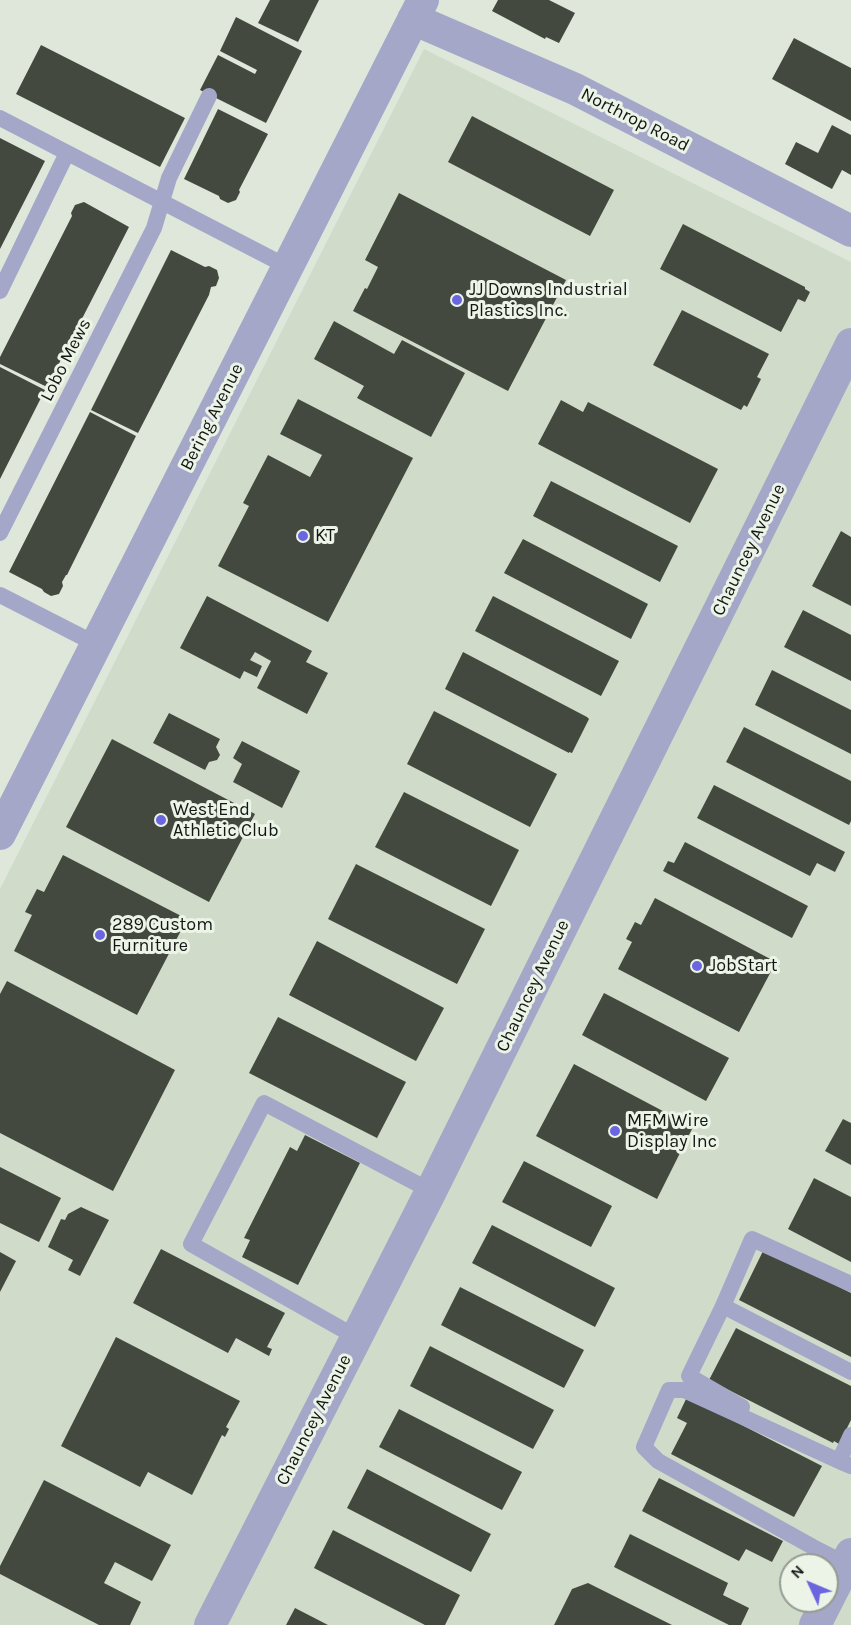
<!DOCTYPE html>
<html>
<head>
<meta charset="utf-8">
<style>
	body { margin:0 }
	#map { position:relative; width:851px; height:1625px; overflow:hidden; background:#dfe7db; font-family:Karla,sans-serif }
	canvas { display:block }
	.north { position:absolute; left:779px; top:1553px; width:60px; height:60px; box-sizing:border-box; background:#ecf4e8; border:2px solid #959b92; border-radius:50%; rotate:314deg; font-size:16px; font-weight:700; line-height:24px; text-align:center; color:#131612 }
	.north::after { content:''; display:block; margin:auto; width:21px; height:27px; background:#6b65df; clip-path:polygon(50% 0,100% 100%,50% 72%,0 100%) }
</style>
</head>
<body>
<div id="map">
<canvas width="851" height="1625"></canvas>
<div class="north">N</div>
</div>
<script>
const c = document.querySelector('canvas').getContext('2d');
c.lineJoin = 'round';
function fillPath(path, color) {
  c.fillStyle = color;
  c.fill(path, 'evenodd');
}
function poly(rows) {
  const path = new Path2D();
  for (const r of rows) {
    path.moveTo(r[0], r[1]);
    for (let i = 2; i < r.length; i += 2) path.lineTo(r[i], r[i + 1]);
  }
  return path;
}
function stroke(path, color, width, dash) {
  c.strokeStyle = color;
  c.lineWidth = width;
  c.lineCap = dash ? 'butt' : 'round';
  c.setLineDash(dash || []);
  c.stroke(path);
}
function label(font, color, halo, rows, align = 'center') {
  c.font = font + ' Karla,sans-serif';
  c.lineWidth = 6;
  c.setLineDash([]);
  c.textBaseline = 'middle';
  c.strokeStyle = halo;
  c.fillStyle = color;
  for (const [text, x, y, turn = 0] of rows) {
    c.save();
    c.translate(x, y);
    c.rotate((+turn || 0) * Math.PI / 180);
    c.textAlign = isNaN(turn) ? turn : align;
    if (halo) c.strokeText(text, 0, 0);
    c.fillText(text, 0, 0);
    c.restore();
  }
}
fillPath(poly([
	[424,49,851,262,851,1625,0,1625,0,889],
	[791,1565,827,1565,827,1601,791,1601]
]), '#d0dcc9');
fillPath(poly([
	[270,0,319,0,298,42,258,23],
	[498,0,549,0,575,13,559,43,546,37,545,39,492,11],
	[236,17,302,51,266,123,200,90,218,55,255,74,257,70,220,51],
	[794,38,851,68,851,121,772,79],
	[41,45,185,118,160,167,16,94],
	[218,109,268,134,239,190,240,192,236,200,228,203,220,199,219,196,184,179],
	[472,116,614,190,590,236,448,162],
	[832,125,851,135,851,175,842,170,832,189,785,164,796,142,818,153],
	[0,138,45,161,0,249],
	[399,193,566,280,508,391,353,311,365,288,367,289,378,267,365,260],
	[84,202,129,227,47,387,0,364,0,357,72,216,71,213,75,205],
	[683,224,805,287,805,289,810,292,805,302,798,299,781,332,660,269],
	[171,250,205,267,209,266,217,270,219,278,216,286,211,287,209,295,138,433,91,410],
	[682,310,769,354,757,377,761,379,747,407,744,405,741,410,653,365],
	[334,321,394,354,402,340,465,373,431,437,357,398,364,386,314,359],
	[0,367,45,390,0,479],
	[298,399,413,458,328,622,218,566,249,506,243,503,268,455,310,477,322,455,280,434],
	[561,400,583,412,588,402,718,469,690,523,538,444],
	[90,412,136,436,67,575,66,575,62,582,63,586,59,594,51,596,44,592,42,589,9,572],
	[551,481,678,546,660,582,533,516],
	[841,531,851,537,851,606,812,586],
	[523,539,648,604,631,639,504,573],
	[207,596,312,651,306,662,328,673,307,714,257,688,271,661,255,652,250,660,262,666,257,677,244,671,240,679,180,648],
	[493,596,619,661,601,696,475,631],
	[803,610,851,635,851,681,784,647],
	[463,652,587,717,589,719,572,753,569,752,569,753,445,689],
	[772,670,851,710,851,754,755,705],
	[434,711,557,774,530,827,407,764],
	[169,713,220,739,216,747,220,755,217,760,209,762,205,770,153,743],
	[744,727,851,781,851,821,849,825,726,762],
	[112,739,255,814,209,902,66,827],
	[242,741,300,771,282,808,233,782,242,764,233,758],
	[714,785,845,852,835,872,817,863,810,876,697,818],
	[404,792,519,850,491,906,375,847],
	[685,842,808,906,792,938,663,871,668,861,674,863],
	[63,855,187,919,137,1015,14,951,32,915,25,912,37,889,44,892],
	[356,864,485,929,457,984,328,919],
	[655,898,776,962,739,1032,618,969,632,942,626,939,635,922,641,925],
	[317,941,444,1008,416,1061,289,995],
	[7,981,175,1070,113,1191,0,1133,0,994],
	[604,993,729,1058,706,1101,582,1035],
	[278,1017,406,1082,377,1138,249,1073],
	[574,1064,693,1127,657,1199,536,1136],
	[843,1119,851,1123,851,1165,825,1151],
	[305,1135,360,1163,298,1285,242,1257,250,1240,244,1238,290,1147,297,1151],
	[524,1161,612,1206,591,1247,502,1202],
	[0,1167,61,1198,39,1242,0,1223],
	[814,1178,851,1197,851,1262,788,1229],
	[81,1207,109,1220,80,1276,68,1270,73,1260,48,1247,61,1219,65,1220,68,1214],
	[492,1225,615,1288,595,1327,472,1263],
	[161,1249,285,1313,267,1347,272,1349,269,1356,236,1338,228,1353,133,1303],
	[764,1249,851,1293,851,1357,739,1300],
	[0,1252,16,1261,0,1292],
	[460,1287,584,1350,564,1388,441,1325],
	[736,1328,851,1386,851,1420,839,1444,834,1441,833,1443,709,1380],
	[116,1337,240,1401,226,1427,229,1429,225,1437,222,1435,192,1495,148,1472,140,1487,61,1446],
	[430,1346,554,1410,533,1449,410,1386],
	[687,1397,822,1466,794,1517,671,1454,687,1423,677,1418],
	[399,1409,522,1472,502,1510,379,1447],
	[367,1469,491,1534,471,1572,347,1508],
	[659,1478,783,1541,772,1562,746,1549,739,1561,642,1511],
	[44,1480,171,1545,152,1581,115,1562,104,1583,141,1602,130,1625,99,1625,0,1574,0,1566],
	[333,1530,460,1595,445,1625,425,1625,314,1568],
	[630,1534,728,1583,723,1595,749,1608,741,1625,729,1625,614,1567],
	[588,1583,672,1625,554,1625,572,1589],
	[295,1608,328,1625,286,1625]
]), '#43493f');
stroke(poly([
	[0,118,288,267],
	[0,291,67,153],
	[0,533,154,228,169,178,209,96],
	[0,595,96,644],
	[851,1284,752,1239,723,1306,851,1372],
	[723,1306,689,1376,742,1407],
	[356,1337,191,1244,264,1103,431,1191],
	[851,1435,839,1461,851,1466],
	[839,1461,684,1390,669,1390,644,1447,658,1461,813,1547,846,1564]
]), '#a4a7c8', 16);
stroke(poly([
	[413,19,575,89,851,231],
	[0,834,423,0],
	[210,1625,431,1191,851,344],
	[815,1625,851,1554]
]), '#a4a7c8', 32);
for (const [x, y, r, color] of [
	[457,300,6,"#6b65df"],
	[303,536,6,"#6b65df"],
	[161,820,6,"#6b65df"],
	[100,935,6,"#6b65df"],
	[697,966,6,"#6b65df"],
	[615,1131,6,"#6b65df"]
]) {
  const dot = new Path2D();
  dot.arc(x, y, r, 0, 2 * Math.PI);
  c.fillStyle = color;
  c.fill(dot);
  stroke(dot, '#ecf4e8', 2);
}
label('18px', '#131612', '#ecf4e8', [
	["Northrop Road",635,120,27],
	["Lobo Mews",66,360,-63],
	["Bering Avenue",212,417,-63],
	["Chauncey Avenue",749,550,-64],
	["Chauncey Avenue",533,986,-64],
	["Chauncey Avenue",314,1420,-63]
]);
label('18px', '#131612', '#ecf4e8', [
	["JJ Downs Industrial",469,290],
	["Plastics Inc.",469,311],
	["KT",315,536],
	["West End",173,810],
	["Athletic Club",173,831],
	["289 Custom",112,925],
	["Furniture",112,946],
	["JobStart",709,966],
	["MFM Wire",627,1121],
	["Display Inc",627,1142]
], 'left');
</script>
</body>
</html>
